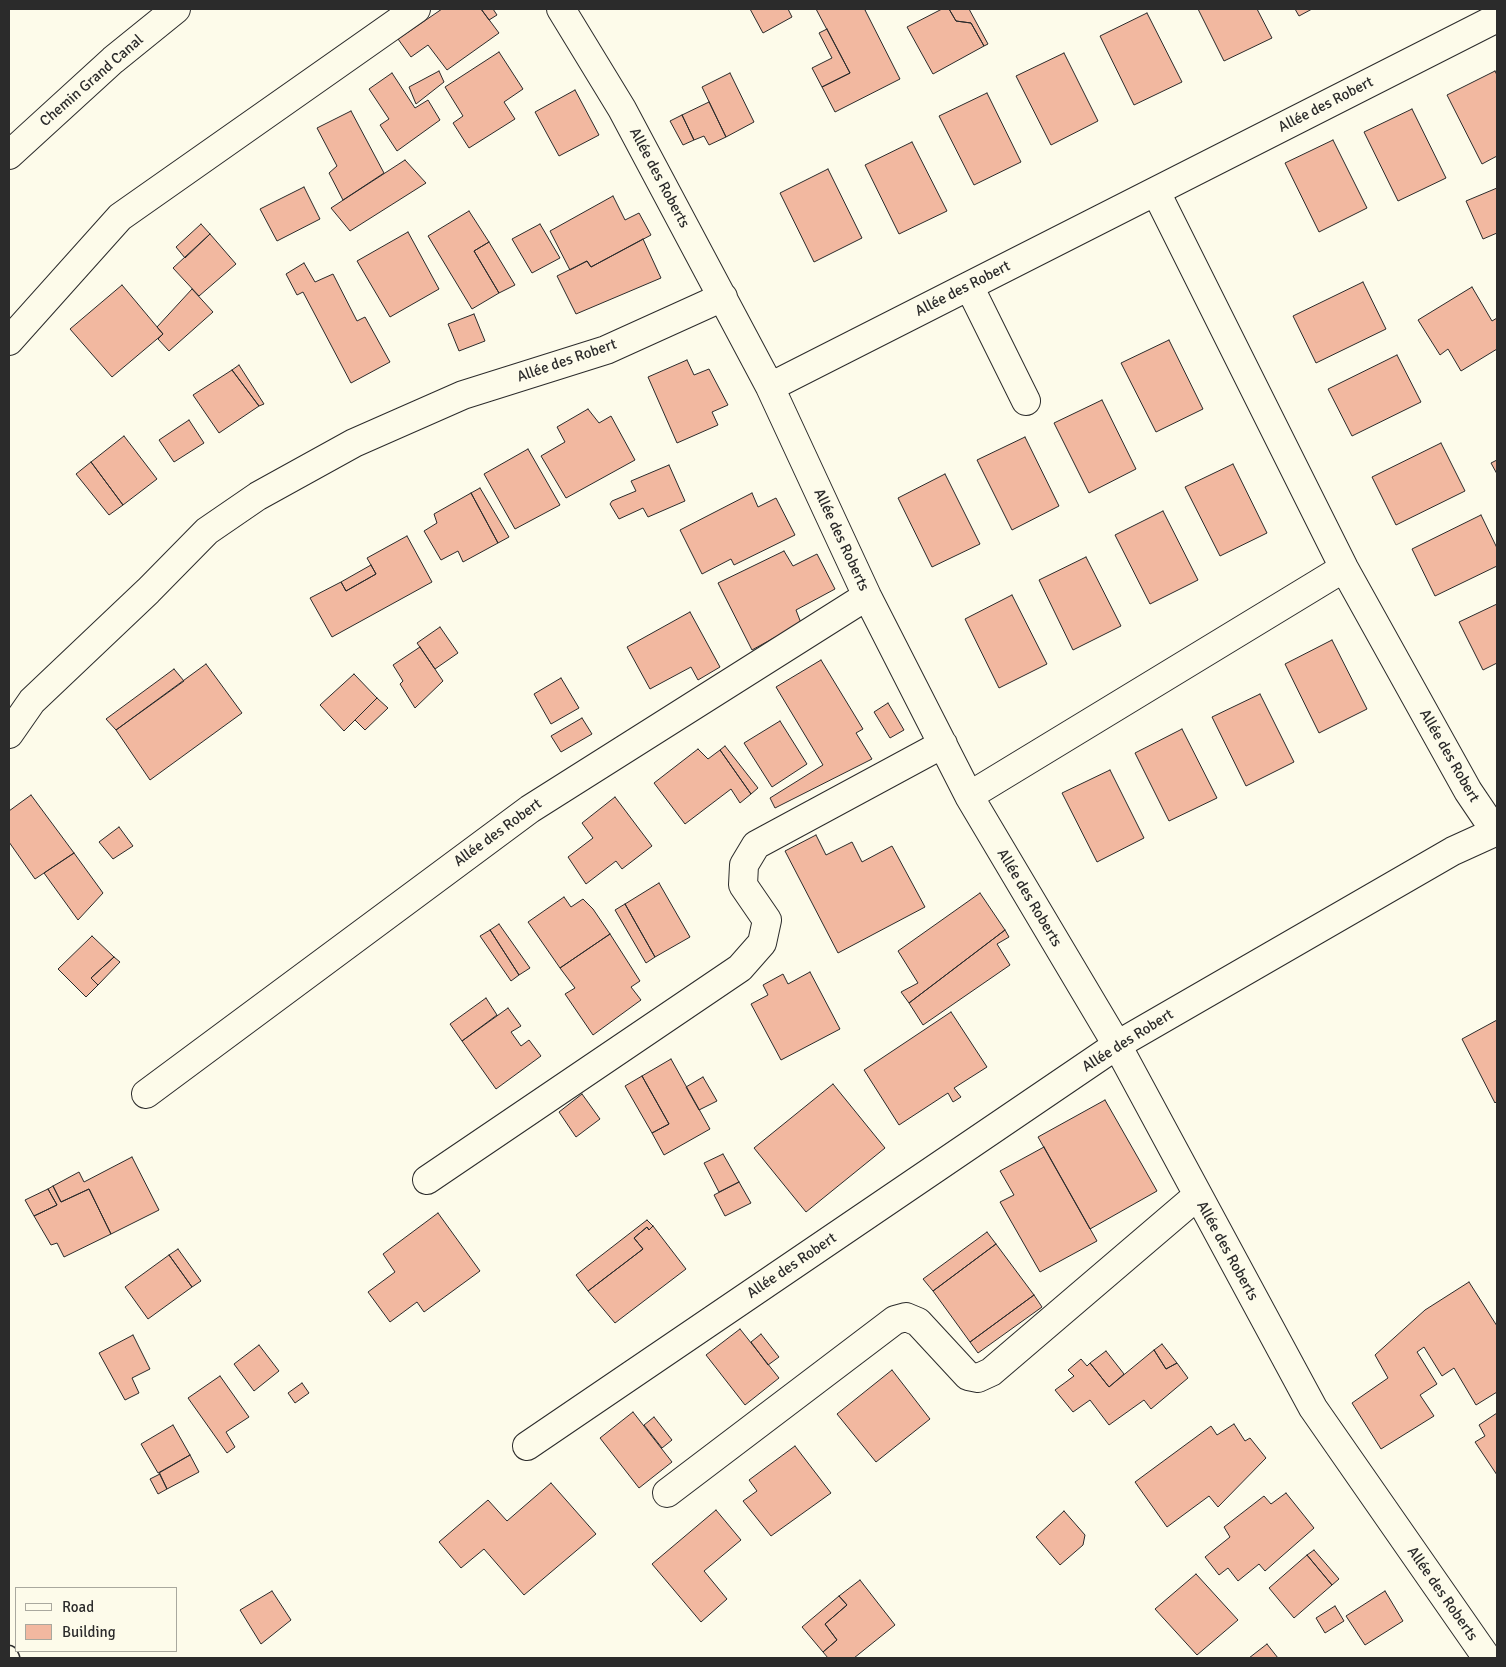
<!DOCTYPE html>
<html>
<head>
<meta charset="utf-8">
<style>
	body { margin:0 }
	#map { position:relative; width:1506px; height:1667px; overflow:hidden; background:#fdfbea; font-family:Signika,sans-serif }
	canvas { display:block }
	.frame { position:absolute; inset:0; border:10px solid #2b2b2b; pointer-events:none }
	.legend { position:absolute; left:15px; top:1587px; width:162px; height:65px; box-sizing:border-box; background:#fdfbea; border:1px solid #a9a89e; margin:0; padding:6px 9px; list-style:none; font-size:15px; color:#2b2b2b }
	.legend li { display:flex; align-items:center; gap:10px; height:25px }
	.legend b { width:25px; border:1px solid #a9a89e }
</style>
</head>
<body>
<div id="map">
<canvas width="1506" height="1667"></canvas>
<div class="frame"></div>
<ul class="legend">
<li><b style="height:6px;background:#fdfbea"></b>Road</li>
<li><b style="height:14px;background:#f2b8a0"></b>Building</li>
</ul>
</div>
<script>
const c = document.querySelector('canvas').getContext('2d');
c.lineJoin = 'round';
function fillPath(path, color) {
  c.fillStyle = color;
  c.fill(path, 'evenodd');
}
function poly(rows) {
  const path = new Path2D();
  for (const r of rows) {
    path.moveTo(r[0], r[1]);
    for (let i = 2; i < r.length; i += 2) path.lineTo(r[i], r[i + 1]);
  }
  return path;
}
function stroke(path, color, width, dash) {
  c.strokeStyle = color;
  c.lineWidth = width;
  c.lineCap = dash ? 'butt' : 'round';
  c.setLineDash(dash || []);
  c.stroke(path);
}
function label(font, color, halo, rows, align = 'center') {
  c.font = font + ' Signika,sans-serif';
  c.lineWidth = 4;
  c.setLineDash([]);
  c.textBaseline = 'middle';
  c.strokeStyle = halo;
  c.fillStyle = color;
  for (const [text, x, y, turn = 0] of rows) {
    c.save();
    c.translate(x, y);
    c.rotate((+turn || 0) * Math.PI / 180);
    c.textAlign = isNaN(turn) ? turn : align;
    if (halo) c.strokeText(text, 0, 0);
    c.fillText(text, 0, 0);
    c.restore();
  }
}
const building = poly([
	[442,9,481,9,499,33,447,70,428,45,411,57,398,39,442,9],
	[481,9,493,9,497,15,489,20,481,9],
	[750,9,788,9,792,17,763,33,750,9],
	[816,9,868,9,865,10,900,79,835,112,822,87,850,73,816,9],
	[942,9,949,9,956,21,971,23,984,46,933,74,907,27,942,9],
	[949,9,969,9,988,44,984,46,971,23,956,21,949,9],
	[1198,9,1257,9,1272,38,1224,61,1198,9],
	[1295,9,1312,9,1299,16,1295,9],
	[1147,13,1182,82,1134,105,1100,36,1147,13],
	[827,29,850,73,822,87,812,68,832,58,819,33,827,29],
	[499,52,523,89,504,102,515,119,469,148,453,123,463,116,445,87,499,52],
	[1064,53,1098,121,1051,145,1016,76,1064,53],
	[439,71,444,82,416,104,409,87,439,71],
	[1495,71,1497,75,1497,156,1482,164,1447,95,1495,71],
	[392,73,415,108,428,100,440,120,397,151,380,125,389,119,369,89,392,73],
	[730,73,754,122,726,137,702,87,730,73],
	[575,90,599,135,559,156,535,112,575,90],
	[987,93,1021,162,974,185,939,116,987,93],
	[709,102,726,137,709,145,704,136,694,140,682,115,709,102],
	[1412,109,1446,178,1398,201,1364,132,1412,109],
	[351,111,384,173,343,200,329,173,337,166,317,128,351,111],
	[682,115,694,140,683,145,670,121,682,115],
	[1333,140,1367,208,1319,232,1285,163,1333,140],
	[912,142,947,211,899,234,865,165,912,142],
	[405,160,426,183,350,231,331,208,405,160],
	[828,169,862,238,814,262,780,193,828,169],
	[304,187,320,219,277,241,260,209,304,187],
	[1497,188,1497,233,1483,239,1466,201,1497,188],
	[613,196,625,220,639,213,651,235,591,267,587,261,570,270,550,231,613,196],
	[469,211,489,242,474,251,499,293,472,309,428,236,469,211],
	[201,224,210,234,185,258,176,247,201,224],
	[540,224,560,258,532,273,512,239,540,224],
	[408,232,439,289,390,317,357,261,408,232],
	[210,234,236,264,199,296,173,268,210,234],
	[643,239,661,278,576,314,557,276,587,261,591,267,643,239],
	[489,242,515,285,499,293,474,251,489,242],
	[304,263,315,282,333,274,357,321,365,317,390,362,351,383,303,292,297,295,286,274,304,263],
	[1363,282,1386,329,1316,363,1293,316,1363,282],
	[122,285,163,334,112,377,70,329,122,285],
	[1472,287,1492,321,1497,318,1497,349,1461,371,1448,349,1440,355,1418,320,1472,287],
	[192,289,213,312,169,351,158,339,163,334,157,327,192,289],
	[474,314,485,341,459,351,448,324,474,314],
	[1169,340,1203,409,1156,432,1121,363,1169,340],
	[1397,355,1421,402,1352,436,1328,389,1397,355],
	[687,360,694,375,709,369,728,405,712,412,718,425,677,443,648,377,687,360],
	[239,365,264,404,259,406,232,370,239,365],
	[232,370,259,406,219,433,193,395,232,370],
	[1102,400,1136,469,1089,493,1054,423,1102,400],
	[588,409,599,423,611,416,635,460,566,498,541,456,565,442,557,427,588,409],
	[189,420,204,443,174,462,159,440,189,420],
	[124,436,157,479,123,505,91,462,124,436],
	[1025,437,1059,506,1012,530,977,460,1025,437],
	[1441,443,1465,491,1396,525,1372,477,1441,443],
	[528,449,560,505,515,529,484,474,528,449],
	[1497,460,1497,474,1491,463,1497,460],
	[91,462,123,505,109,515,76,474,91,462],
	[1233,464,1267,533,1220,556,1185,487,1233,464],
	[669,465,685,501,648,517,643,508,619,519,610,504,612,501,636,491,631,481,669,465],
	[945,474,980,544,932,567,898,498,945,474],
	[480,488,509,537,498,543,471,493,480,488],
	[471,493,498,543,463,562,458,551,441,560,424,531,437,523,434,514,471,493],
	[752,493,758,507,776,498,795,535,734,565,731,559,702,574,680,530,752,493],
	[1163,511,1198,580,1150,604,1115,535,1163,511],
	[1481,515,1497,548,1497,566,1435,596,1412,549,1481,515],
	[407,536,432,582,332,637,310,598,341,582,346,591,376,574,367,558,407,536],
	[784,551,793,566,817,554,835,589,796,610,801,623,752,650,718,583,784,551],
	[1086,557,1121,626,1073,650,1039,580,1086,557],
	[371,565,376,574,346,591,341,582,371,565],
	[1012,595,1047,664,999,688,965,619,1012,595],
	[1497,604,1497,663,1483,670,1459,622,1497,604],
	[690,612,720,667,698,680,691,667,650,689,627,647,690,612],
	[440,627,458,653,435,669,417,643,440,627],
	[1332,640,1367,709,1319,733,1285,664,1332,640],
	[420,647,443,681,415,708,400,684,403,681,393,665,420,647],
	[821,660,863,729,856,733,872,759,775,808,770,798,823,765,776,687,821,660],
	[206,664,242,713,150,780,116,730,206,664],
	[174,669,184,681,116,730,106,719,174,669],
	[354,674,377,698,344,731,320,705,354,674],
	[561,678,579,708,551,724,534,694,561,678],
	[1260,694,1294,762,1246,786,1212,717,1260,694],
	[377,698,388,708,365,730,355,720,377,698],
	[888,703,904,730,890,738,874,712,888,703],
	[582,718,592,734,561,752,551,736,582,718],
	[780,721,807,764,772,787,744,743,780,721],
	[1182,729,1217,798,1169,821,1135,753,1182,729],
	[725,746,758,788,751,794,720,750,725,746],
	[698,749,708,759,720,750,751,794,740,803,731,789,685,824,654,783,698,749],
	[1110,770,1144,838,1097,862,1062,793,1110,770],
	[31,795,74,853,35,879,9,842,9,811,31,795],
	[615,797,652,846,622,869,616,861,586,884,568,857,593,838,582,823,615,797],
	[119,827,133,846,113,859,99,842,119,827],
	[816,835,826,855,852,842,862,862,892,846,925,907,838,953,785,851,816,835],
	[74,853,103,893,78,920,44,873,74,853],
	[659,883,690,937,655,957,625,904,659,883],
	[980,893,1005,930,909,1003,901,992,918,983,898,951,980,893],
	[564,897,571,907,583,899,593,909,610,934,560,968,528,922,564,897],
	[625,904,655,957,646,963,615,910,625,904],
	[499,924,530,968,519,975,490,930,499,924],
	[490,930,519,975,511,981,480,936,490,930],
	[1005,930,1009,937,997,944,1010,965,923,1025,909,1003,1005,930],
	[610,934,640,981,631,987,641,1000,593,1035,565,994,575,988,560,968,610,934],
	[92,936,114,957,91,978,98,985,86,997,58,969,92,936],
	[114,957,120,962,98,985,91,978,114,957],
	[810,972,840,1029,781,1060,751,1004,768,995,763,985,783,974,788,984,810,972],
	[486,998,497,1015,462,1041,450,1024,486,998],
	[508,1008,521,1026,511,1032,521,1046,529,1040,541,1056,496,1089,462,1041,508,1008],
	[951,1012,987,1067,954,1088,961,1097,953,1102,948,1093,899,1125,864,1070,951,1012],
	[1497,1020,1497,1101,1495,1103,1462,1039,1497,1020],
	[671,1059,710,1129,664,1155,652,1133,669,1124,642,1076,671,1059],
	[642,1076,669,1124,652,1133,625,1086,642,1076],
	[703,1077,717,1101,699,1110,686,1087,703,1077],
	[833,1084,885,1148,806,1212,754,1148,833,1084],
	[582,1094,600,1119,576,1137,559,1112,582,1094],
	[1105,1100,1157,1191,1090,1229,1038,1137,1105,1100],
	[1044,1147,1097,1241,1040,1272,1000,1202,1014,1195,1000,1171,1044,1147],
	[723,1154,739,1182,719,1192,704,1163,723,1154],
	[132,1157,159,1210,111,1234,89,1189,61,1202,53,1186,79,1172,84,1182,132,1157],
	[739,1182,751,1203,725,1216,714,1195,739,1182],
	[53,1186,61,1202,89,1189,111,1234,64,1257,57,1243,51,1245,34,1216,57,1205,48,1189,53,1186],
	[48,1189,57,1205,34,1216,25,1200,48,1189],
	[438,1213,480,1271,424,1312,417,1302,390,1322,368,1292,395,1272,383,1254,438,1213],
	[647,1220,653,1226,649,1230,647,1227,634,1238,643,1249,588,1291,576,1275,647,1220],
	[653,1226,686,1269,615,1323,588,1291,643,1249,634,1238,647,1227,649,1230,653,1226],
	[987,1232,996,1244,933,1291,923,1279,987,1232],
	[996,1244,1034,1295,970,1342,933,1291,996,1244],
	[178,1249,201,1281,192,1287,169,1255,178,1249],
	[169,1255,192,1287,148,1319,125,1287,169,1255],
	[1469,1282,1497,1326,1497,1392,1476,1405,1454,1368,1442,1376,1424,1347,1417,1352,1437,1384,1420,1395,1434,1416,1381,1449,1352,1403,1388,1378,1375,1355,1425,1310,1469,1282],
	[1034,1295,1042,1307,978,1353,970,1342,1034,1295],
	[740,1329,779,1378,745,1405,706,1355,740,1329],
	[761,1334,779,1357,768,1365,751,1342,761,1334],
	[133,1335,150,1369,132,1378,139,1393,125,1400,99,1353,133,1335],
	[1162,1344,1177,1363,1166,1369,1154,1350,1162,1344],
	[259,1345,279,1371,254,1391,234,1364,259,1345],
	[1154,1350,1166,1369,1177,1363,1188,1378,1151,1409,1144,1400,1109,1425,1090,1400,1073,1412,1055,1390,1074,1376,1068,1370,1081,1359,1087,1366,1090,1363,1109,1387,1154,1350],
	[1106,1351,1124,1374,1109,1387,1090,1363,1106,1351],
	[892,1370,930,1419,876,1462,837,1414,892,1370],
	[220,1376,249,1417,226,1432,235,1447,227,1453,188,1398,220,1376],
	[302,1383,309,1393,295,1403,288,1393,302,1383],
	[633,1412,672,1462,639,1488,600,1438,633,1412],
	[1497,1413,1497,1475,1475,1442,1485,1436,1479,1425,1497,1413],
	[654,1417,672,1440,662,1448,644,1425,654,1417],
	[1234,1424,1245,1441,1250,1438,1266,1458,1218,1507,1209,1496,1167,1527,1135,1482,1211,1426,1217,1435,1234,1424],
	[173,1425,190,1455,158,1473,141,1444,173,1425],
	[795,1446,831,1493,771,1536,743,1501,757,1491,749,1480,795,1446],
	[190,1455,199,1472,167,1489,159,1473,190,1455],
	[160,1474,167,1489,158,1494,150,1479,160,1474],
	[551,1483,596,1534,524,1595,484,1549,461,1568,439,1542,488,1500,507,1521,551,1483],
	[1286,1493,1314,1528,1265,1571,1259,1564,1238,1581,1228,1568,1219,1575,1205,1557,1230,1537,1224,1527,1264,1496,1271,1504,1286,1493],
	[716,1510,741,1540,704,1571,727,1599,701,1622,652,1564,716,1510],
	[1064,1511,1085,1535,1083,1545,1060,1565,1036,1537,1064,1511],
	[1314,1550,1339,1579,1332,1585,1307,1555,1314,1550],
	[1307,1555,1332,1585,1294,1618,1269,1588,1307,1555],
	[1196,1574,1238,1620,1197,1655,1155,1609,1196,1574],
	[860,1580,895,1625,854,1658,828,1658,823,1652,837,1640,825,1624,847,1605,839,1596,860,1580],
	[272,1591,291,1620,261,1644,240,1610,272,1591],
	[1385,1591,1403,1621,1365,1645,1346,1616,1385,1591],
	[839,1596,847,1605,825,1624,837,1640,823,1652,802,1627,839,1596],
	[1335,1606,1344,1621,1325,1633,1316,1618,1335,1606],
	[1267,1644,1278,1658,1249,1658,1267,1644]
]);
fillPath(building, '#f2b8a0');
stroke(building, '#2b2b2b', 1);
const service = poly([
	[9,1654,11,1658]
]);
const minor = poly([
	[561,9,622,109,770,387,867,596,969,796,1117,1045,1313,1408,1487,1658],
	[9,155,113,60,176,9],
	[1156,192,1344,568,1468,791,1495,831],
	[969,286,1026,401],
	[9,341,120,217,416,9],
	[770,387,1497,18],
	[9,734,32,701,148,591,207,531,258,496,354,443,463,395,606,350,723,297],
	[969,796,1344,568],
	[146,1094,530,809,867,596],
	[427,1180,740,968,762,943,767,920,743,885,744,865,756,845,943,744],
	[527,1446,1117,1045,1453,851,1497,831],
	[667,1493,895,1320,906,1317,918,1322,968,1376,978,1378,991,1372,1197,1196]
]);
stroke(service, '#2b2b2b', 19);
stroke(minor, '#2b2b2b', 30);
stroke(service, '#fdfbea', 16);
stroke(minor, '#fdfbea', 28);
label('15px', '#2b2b2b', '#fdfbea', [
	["Chemin Grand Canal",92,81,-41],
	["Allée des Robert",1326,105,-27],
	["Allée des Roberts",659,178,62],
	["Allée des Robert",963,289,-27],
	["Allée des Robert",567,361,-19],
	["Allée des Roberts",841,540,65],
	["Allée des Robert",1449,756,60],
	["Allée des Robert",498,833,-36],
	["Allée des Roberts",1029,898,59],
	["Allée des Robert",1128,1041,-32],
	["Allée des Roberts",1227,1251,61],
	["Allée des Robert",792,1266,-34],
	["Allée des Roberts",1442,1594,55]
]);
</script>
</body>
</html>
